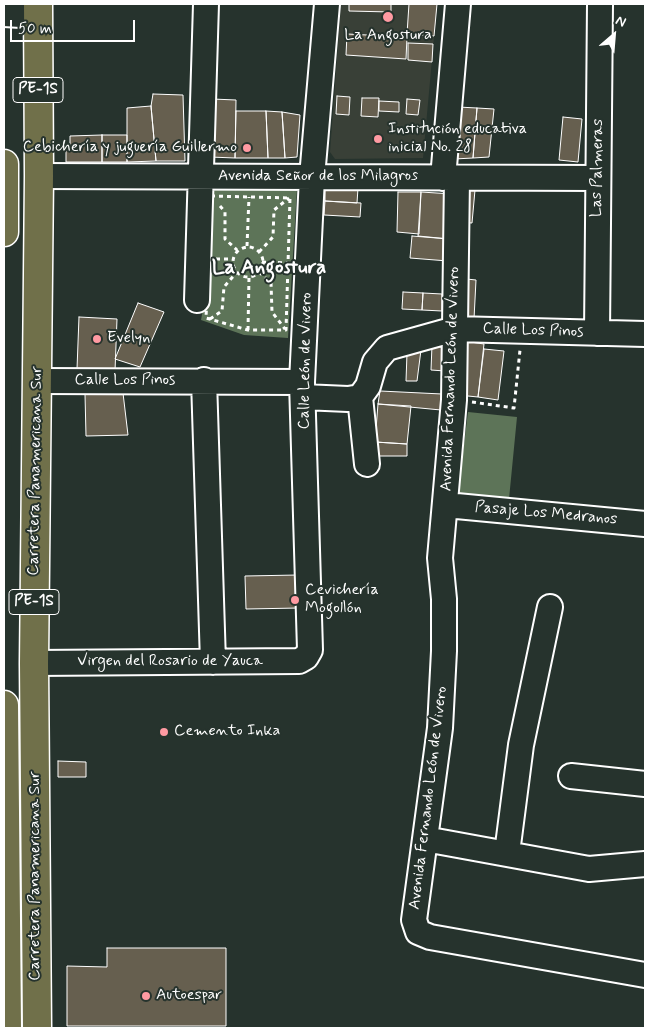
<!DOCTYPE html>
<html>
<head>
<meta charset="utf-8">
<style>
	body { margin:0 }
	#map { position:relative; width:649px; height:1032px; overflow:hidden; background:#26332d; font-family:Mynerve,sans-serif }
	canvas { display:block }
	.frame { position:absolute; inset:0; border:5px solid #fff; pointer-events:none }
	.north { position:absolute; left:589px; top:10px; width:50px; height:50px; -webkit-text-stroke:4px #26332d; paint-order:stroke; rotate:27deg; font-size:14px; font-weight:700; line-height:20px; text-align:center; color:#fff }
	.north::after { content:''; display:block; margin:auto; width:18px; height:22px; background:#fff; clip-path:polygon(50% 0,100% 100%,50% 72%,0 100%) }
	.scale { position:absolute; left:10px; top:20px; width:125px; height:22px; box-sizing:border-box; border:2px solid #fff; border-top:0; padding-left:6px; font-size:15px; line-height:18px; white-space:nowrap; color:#fff; -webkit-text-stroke:4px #26332d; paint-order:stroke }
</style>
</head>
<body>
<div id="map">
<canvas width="649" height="1032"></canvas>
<div class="frame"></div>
<div class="north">N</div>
<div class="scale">50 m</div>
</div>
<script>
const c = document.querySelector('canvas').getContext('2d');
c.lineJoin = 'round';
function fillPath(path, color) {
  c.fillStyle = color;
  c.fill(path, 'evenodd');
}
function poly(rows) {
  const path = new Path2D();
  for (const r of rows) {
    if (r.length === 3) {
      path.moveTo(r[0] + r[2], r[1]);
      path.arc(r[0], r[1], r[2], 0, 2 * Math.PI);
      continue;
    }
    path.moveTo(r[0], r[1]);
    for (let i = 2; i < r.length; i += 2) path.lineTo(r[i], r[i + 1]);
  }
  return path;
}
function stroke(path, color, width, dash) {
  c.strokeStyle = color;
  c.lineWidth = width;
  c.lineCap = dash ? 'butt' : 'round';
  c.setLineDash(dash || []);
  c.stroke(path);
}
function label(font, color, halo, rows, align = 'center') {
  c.font = font + ' Mynerve,sans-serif';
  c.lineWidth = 4;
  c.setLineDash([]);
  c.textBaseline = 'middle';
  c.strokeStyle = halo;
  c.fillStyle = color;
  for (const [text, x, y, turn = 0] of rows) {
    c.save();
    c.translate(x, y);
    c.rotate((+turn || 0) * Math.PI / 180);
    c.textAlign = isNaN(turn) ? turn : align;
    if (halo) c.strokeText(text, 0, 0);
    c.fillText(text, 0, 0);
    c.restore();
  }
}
fillPath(poly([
	[341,4,437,4,423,158,335,159,330,152]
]), '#394037');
fillPath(poly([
	[208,188,297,189,288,338,244,335,201,320,204,304],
	[468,412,517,417,509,499,458,493]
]), '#5d7458');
const building = poly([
	[349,4,391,4,391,12,349,11,349,4],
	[409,4,437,4,434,36,407,34,409,4],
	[347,34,407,37,406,59,346,55,347,34],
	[408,43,433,44,432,62,408,60,408,43],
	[153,94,183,95,185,161,156,161,151,106,153,94],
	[337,96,350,97,349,115,336,114,337,96],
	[362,98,379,98,378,117,361,116,362,98],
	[212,99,236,100,235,158,210,157,212,99],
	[407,99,420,100,418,115,406,114,407,99],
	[379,101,399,102,399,112,379,111,379,101],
	[151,106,156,161,127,162,127,108,151,106],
	[458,107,477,108,473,158,454,159,458,107],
	[477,108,494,109,489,157,473,158,477,108],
	[236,111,266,111,268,158,235,158,236,111],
	[266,111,282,112,285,158,268,158,266,111],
	[282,112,300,115,297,157,285,158,282,112],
	[563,117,582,119,578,162,559,160,563,117],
	[102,135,127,135,127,162,102,162,102,135],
	[102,135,102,162,66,162,66,150,70,150,70,136,102,135],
	[325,186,358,188,357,203,325,201,325,186],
	[459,189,475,190,472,223,457,222,459,189],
	[398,192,421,192,419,234,397,232,398,192],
	[421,192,452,194,449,239,418,236,421,192],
	[325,201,361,203,360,217,324,215,325,201],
	[412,236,449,239,448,261,410,258,412,236],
	[457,278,476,280,474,319,454,318,457,278],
	[403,292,423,293,422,310,402,309,403,292],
	[423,293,442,294,442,311,422,310,423,293],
	[138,303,164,312,140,367,115,359,138,303],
	[79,317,117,319,115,371,77,369,79,317],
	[464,341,484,344,478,397,458,395,464,341],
	[432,345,446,348,445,371,431,370,432,345],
	[484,349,504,351,498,400,478,397,484,349],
	[421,350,417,381,406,381,407,353,421,350],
	[380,391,442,394,441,410,378,404,380,391],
	[123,393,128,435,86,436,85,394,123,393],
	[378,404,411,406,407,444,375,442,378,404],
	[375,442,407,444,407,456,374,456,375,442],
	[298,575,299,608,246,609,245,576,298,575],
	[58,761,86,762,86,777,58,777,58,761],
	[107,948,226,948,226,1026,67,1026,67,966,107,967,107,948]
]);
fillPath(building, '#665f4f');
stroke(building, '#fff', 1);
const minor = poly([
	[4,14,38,16],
	[39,176,598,178],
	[443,178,458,4],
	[457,178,454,400,440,558,444,599,444,651,440,728,414,920,418,932,430,937,645,975],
	[197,300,206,4],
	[597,333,600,4],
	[204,380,213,662],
	[38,381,302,382],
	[303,397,348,399,360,397,368,386,375,362,387,348,455,329,645,334],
	[360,397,367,464],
	[446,505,645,524],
	[34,663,299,661,306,657,310,650,302,382,312,177,327,4],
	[571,776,645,784],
	[425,839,589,869,645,864],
	[507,853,521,745,550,607]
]);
const highway = poly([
	[4,164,4,232],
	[4,705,7,1028],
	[37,1028,34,663,39,176,38,4]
]);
stroke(minor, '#fff', 28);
stroke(highway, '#fff', 31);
stroke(poly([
	[211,196,290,198,286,330,248,330,206,318,211,196],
	[220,206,225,212,225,239,237,250],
	[247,246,249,197],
	[248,262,15],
	[259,252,273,237,274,210,289,198],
	[216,259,233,259],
	[262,262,288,263],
	[259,272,271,283,272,312,285,329],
	[210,319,222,311,224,287,237,272],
	[248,330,249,277],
	[472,402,514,408,520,350]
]), '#fff', 3, [4, 4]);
stroke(minor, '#26332d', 24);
stroke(highway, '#70704a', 28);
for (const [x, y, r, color] of [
	[388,17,6,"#ff9aa2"],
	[378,139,5,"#ff9aa2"],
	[247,148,5,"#ff9aa2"],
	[97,339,5,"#ff9aa2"],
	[295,600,5,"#ff9aa2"],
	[164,732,5,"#ff9aa2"],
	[146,996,5,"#ff9aa2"]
]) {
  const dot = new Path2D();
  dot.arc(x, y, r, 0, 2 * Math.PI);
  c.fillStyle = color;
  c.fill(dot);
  stroke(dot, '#26332d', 2);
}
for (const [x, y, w] of [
	[38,90,50],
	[34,602,50]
]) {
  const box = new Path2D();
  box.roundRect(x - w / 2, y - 12.5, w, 25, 4);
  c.fillStyle = '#26332d';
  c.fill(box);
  stroke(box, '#fff', 1);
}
label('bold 15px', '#fff', null, [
	["PE-1S",38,90],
	["PE-1S",34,602]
]);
label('16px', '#fff', '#26332d', [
	["La Angostura",388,36,"center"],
	["Institución educativa",388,130],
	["inicial No. 28",388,148],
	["Cebichería y juguería Guillermo",237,148,"right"],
	["Evelyn",107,339],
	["Cevichería",305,591],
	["Mogollón",305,609],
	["Cemento Inka",174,732],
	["Autoespar",156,996]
], 'left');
label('16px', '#fff', '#26332d', [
	["Las Palmeras",598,168,-89],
	["Avenida Señor de los Milagros",318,177],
	["Calle Los Pinos",533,331,2],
	["Calle León de Vivero",306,361,-89],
	["Avenida Fernando León de Vivero",451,379,-88],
	["Calle Los Pinos",125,381],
	["Carretera Panamericana Sur",36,471,-89],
	["Pasaje Los Medranos",546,514,5],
	["Virgen del Rosario de Yauca",170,662],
	["Avenida Fernando León de Vivero",429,798,-83],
	["Carretera Panamericana Sur",36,876,-90]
]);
label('bold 21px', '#fff', '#26332d', [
	["La Angostura",269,269]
]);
</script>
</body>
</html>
